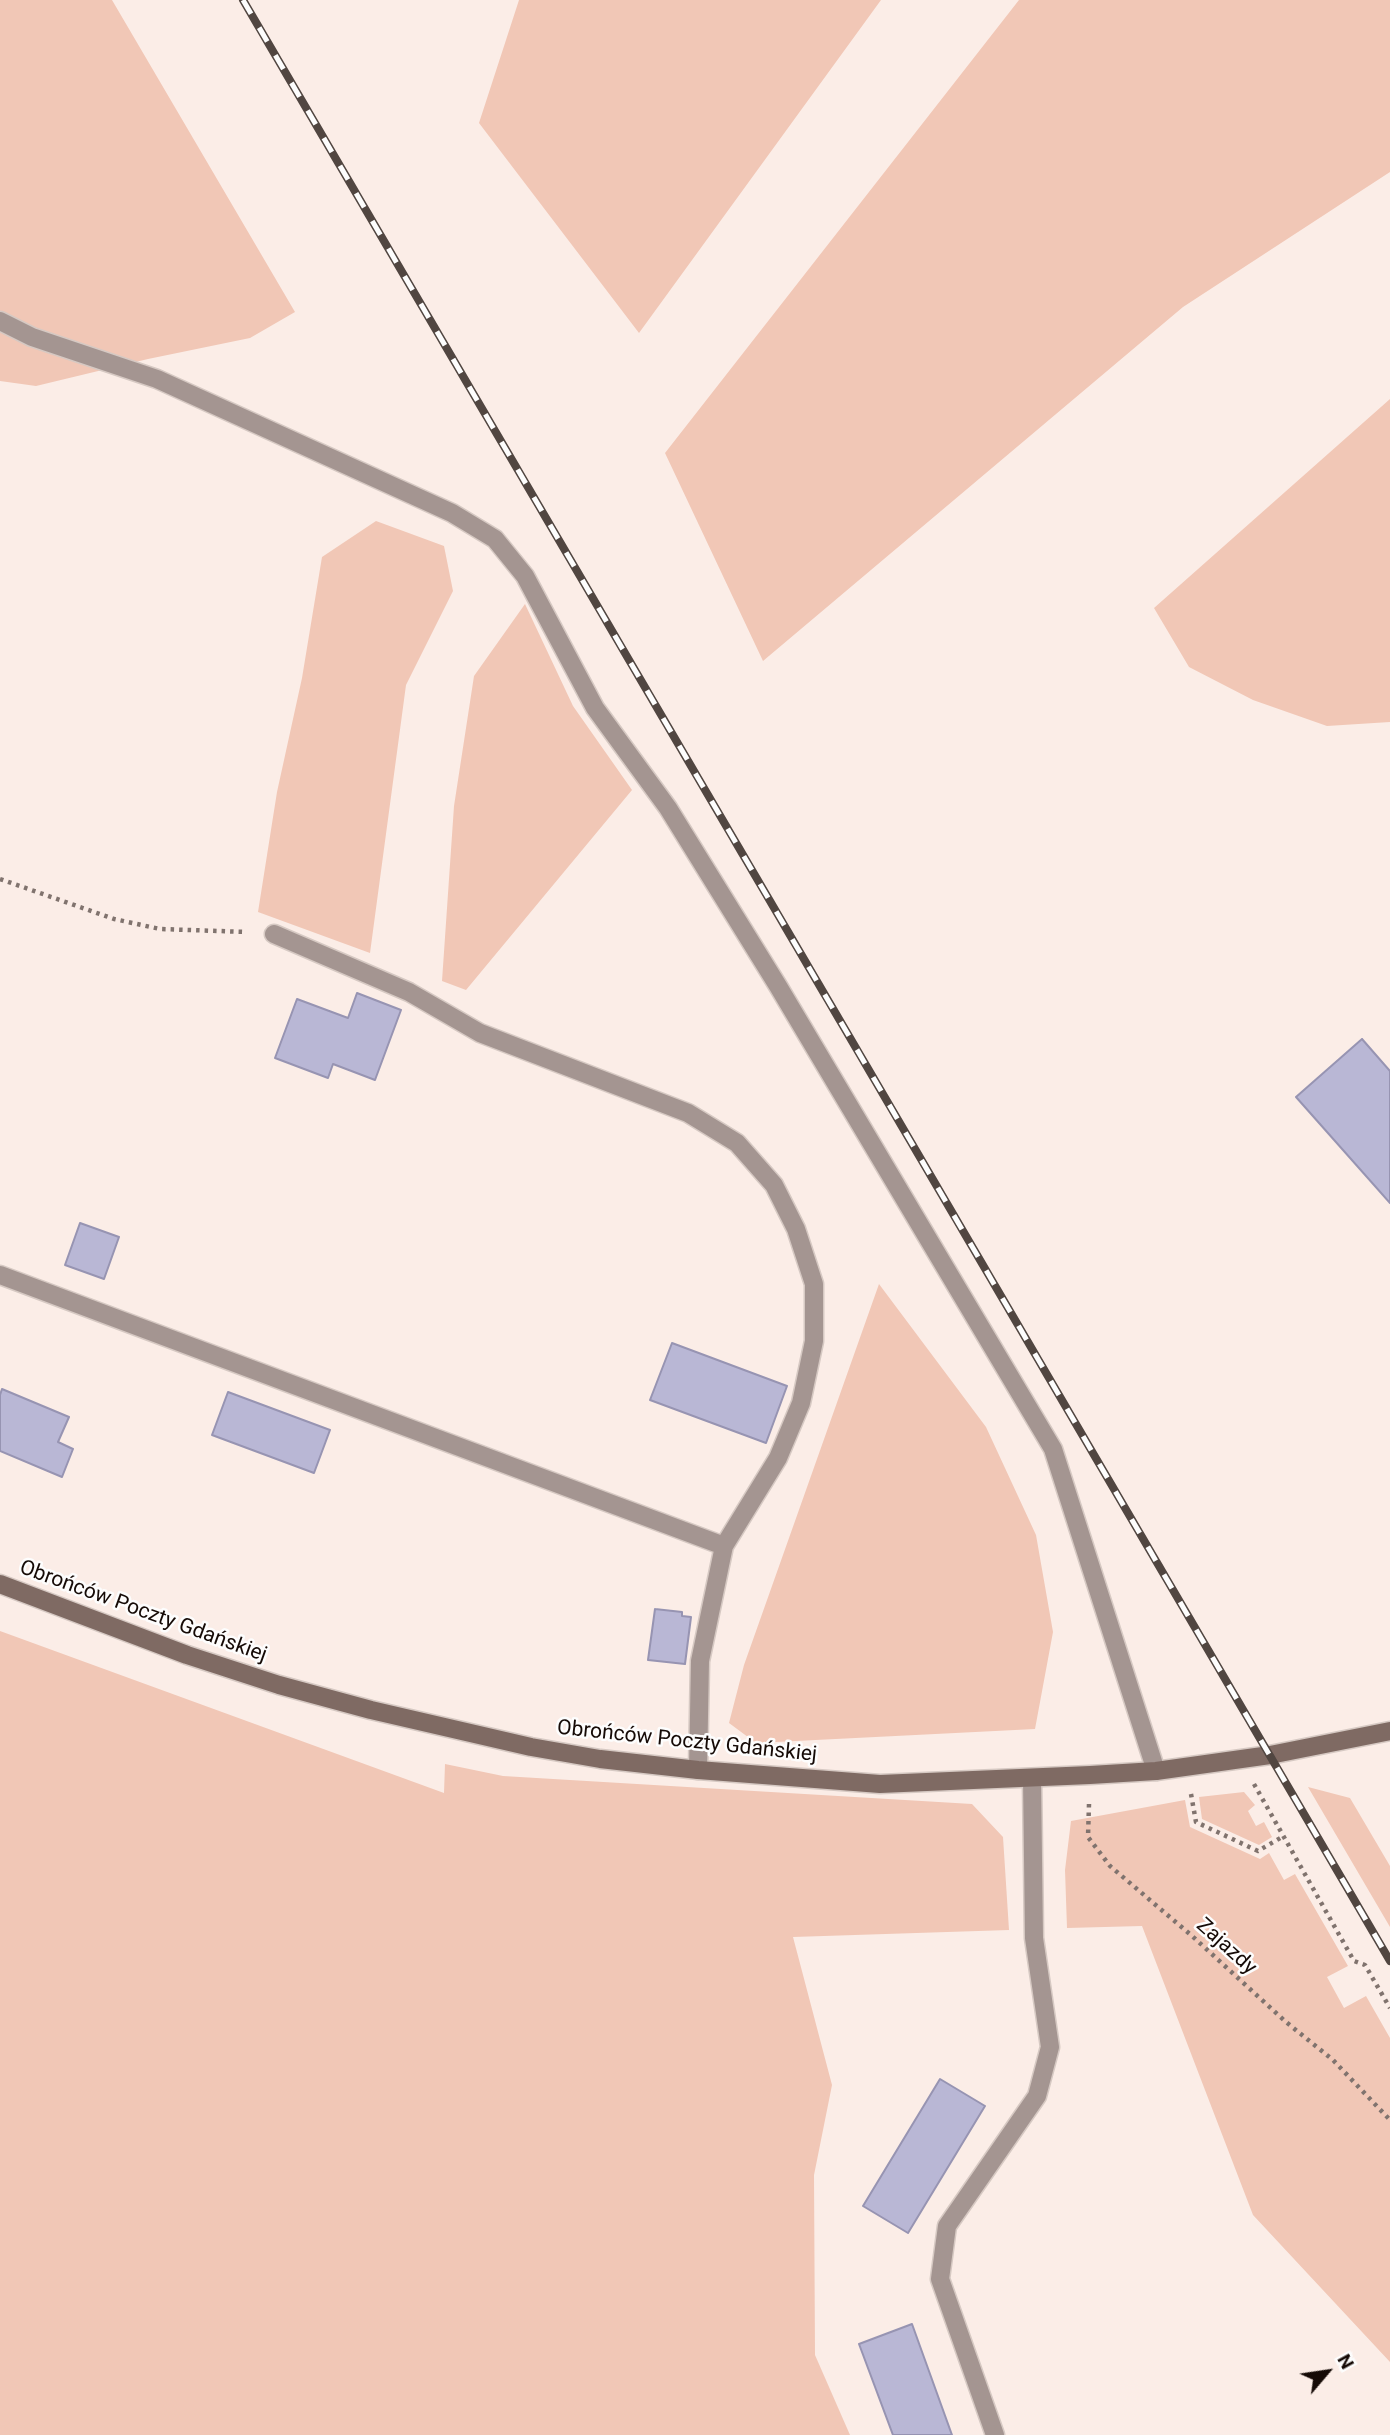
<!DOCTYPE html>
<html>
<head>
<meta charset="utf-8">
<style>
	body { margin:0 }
	#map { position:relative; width:1390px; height:2435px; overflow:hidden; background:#fbede7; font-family:Roboto,sans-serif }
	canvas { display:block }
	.north { position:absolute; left:1292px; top:2337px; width:70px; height:70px; -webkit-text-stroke:5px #fdfdfd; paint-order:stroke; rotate:61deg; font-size:19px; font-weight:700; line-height:28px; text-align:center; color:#150a06 }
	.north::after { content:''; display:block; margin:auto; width:24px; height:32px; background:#150a06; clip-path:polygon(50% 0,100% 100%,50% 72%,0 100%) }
</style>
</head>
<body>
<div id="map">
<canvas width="1390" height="2435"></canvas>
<div class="north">N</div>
</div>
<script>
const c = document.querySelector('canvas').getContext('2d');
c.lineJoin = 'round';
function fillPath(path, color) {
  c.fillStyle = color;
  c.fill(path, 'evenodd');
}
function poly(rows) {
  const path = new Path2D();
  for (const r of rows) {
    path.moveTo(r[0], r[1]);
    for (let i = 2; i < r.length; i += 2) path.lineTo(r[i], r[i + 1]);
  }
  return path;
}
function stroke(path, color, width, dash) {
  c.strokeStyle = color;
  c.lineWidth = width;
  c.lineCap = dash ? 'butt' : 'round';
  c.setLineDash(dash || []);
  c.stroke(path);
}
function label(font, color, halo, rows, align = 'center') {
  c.font = font + ' Roboto,sans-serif';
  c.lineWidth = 5;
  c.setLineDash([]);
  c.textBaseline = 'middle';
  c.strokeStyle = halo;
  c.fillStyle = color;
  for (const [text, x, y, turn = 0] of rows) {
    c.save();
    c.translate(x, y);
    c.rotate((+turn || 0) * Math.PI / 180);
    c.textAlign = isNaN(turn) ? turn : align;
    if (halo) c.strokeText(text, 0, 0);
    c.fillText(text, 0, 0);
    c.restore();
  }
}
fillPath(poly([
	[0,0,112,0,295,312,250,338,148,359,36,386,0,381],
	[519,0,881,0,639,333,479,123],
	[1019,0,1390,0,1390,172,1183,307,763,661,665,453],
	[1390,399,1390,722,1327,726,1253,700,1189,667,1154,608],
	[376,521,444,546,453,591,406,685,370,953,258,912,277,792,302,678,322,557],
	[525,604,573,706,632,790,466,990,442,981,454,806,474,676],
	[879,1284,986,1427,1036,1535,1053,1632,1035,1729,756,1743,729,1723,744,1665],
	[0,1631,444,1793,445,1764,503,1776,972,1804,1003,1837,1009,1930,793,1937,832,2085,814,2175,815,2355,850,2435,0,2435],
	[1308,1787,1350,1798,1390,1866,1390,1927],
	[1244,1792,1255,1805,1248,1811,1256,1826,1264,1822,1272,1837,1259,1845,1202,1819,1199,1797],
	[1185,1800,1190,1827,1260,1859,1269,1853,1284,1880,1295,1874,1348,1966,1327,1977,1344,2008,1366,1996,1390,2038,1390,2362,1253,2215,1142,1926,1067,1928,1065,1870,1071,1821]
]), '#f1c7b6');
const building = poly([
	[357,993,401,1010,375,1080,333,1064,328,1078,275,1058,297,999,348,1018,357,993],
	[1362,1039,1390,1071,1390,1203,1296,1097,1362,1039],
	[80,1223,119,1237,104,1279,65,1265,80,1223],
	[672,1343,787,1386,766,1443,650,1400,672,1343],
	[2,1389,69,1417,58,1442,73,1449,62,1477,0,1451,0,1395,2,1389],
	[228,1392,330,1430,314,1473,212,1435,228,1392],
	[655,1609,682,1612,682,1616,691,1617,685,1664,648,1660,655,1609],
	[940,2079,985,2106,908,2233,863,2206,940,2079],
	[912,2324,952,2435,893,2435,859,2344,912,2324]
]);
fillPath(building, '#b9b7d5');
stroke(building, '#9794b2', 2);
const service = poly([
	[0,321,32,337,157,379,452,513,495,539,525,576,595,708,668,808,778,986,1053,1449,1156,1771],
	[274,934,409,992,480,1033,688,1113,737,1143,774,1185,796,1229,814,1284,814,1341,801,1403,778,1458,724,1546,700,1661,698,1770],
	[0,1275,724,1546],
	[995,2435,940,2279,947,2226,1037,2096,1050,2047,1034,1938,1032,1778]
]);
const secondary = poly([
	[0,1584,187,1655,279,1685,371,1710,531,1747,600,1759,698,1770,880,1784,1090,1775,1156,1771,1270,1755,1390,1731]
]);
stroke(service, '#d6c9c3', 21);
stroke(secondary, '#d6c9c3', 21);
stroke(poly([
	[0,879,114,919,160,929,247,932],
	[1254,1784,1354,1961,1365,1965,1390,2008],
	[1191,1794,1196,1822,1258,1851,1282,1837],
	[1089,1804,1088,1837,1110,1866,1191,1935,1286,2022,1333,2060,1390,2120]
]), '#80736e', 4.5, [3.5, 5]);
stroke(service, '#a49591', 18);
stroke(secondary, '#7f6a63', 18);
const rail = poly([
	[243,0,1390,1961]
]);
stroke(rail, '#514641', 8);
stroke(rail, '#fdfdfd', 5, [16]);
label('21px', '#150a06', '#fdfdfd', [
	["Obrońców Poczty Gdańskiej",143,1612,20],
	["Obrońców Poczty Gdańskiej",687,1742,6],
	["Zajazdy",1226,1947,42]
]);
</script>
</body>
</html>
